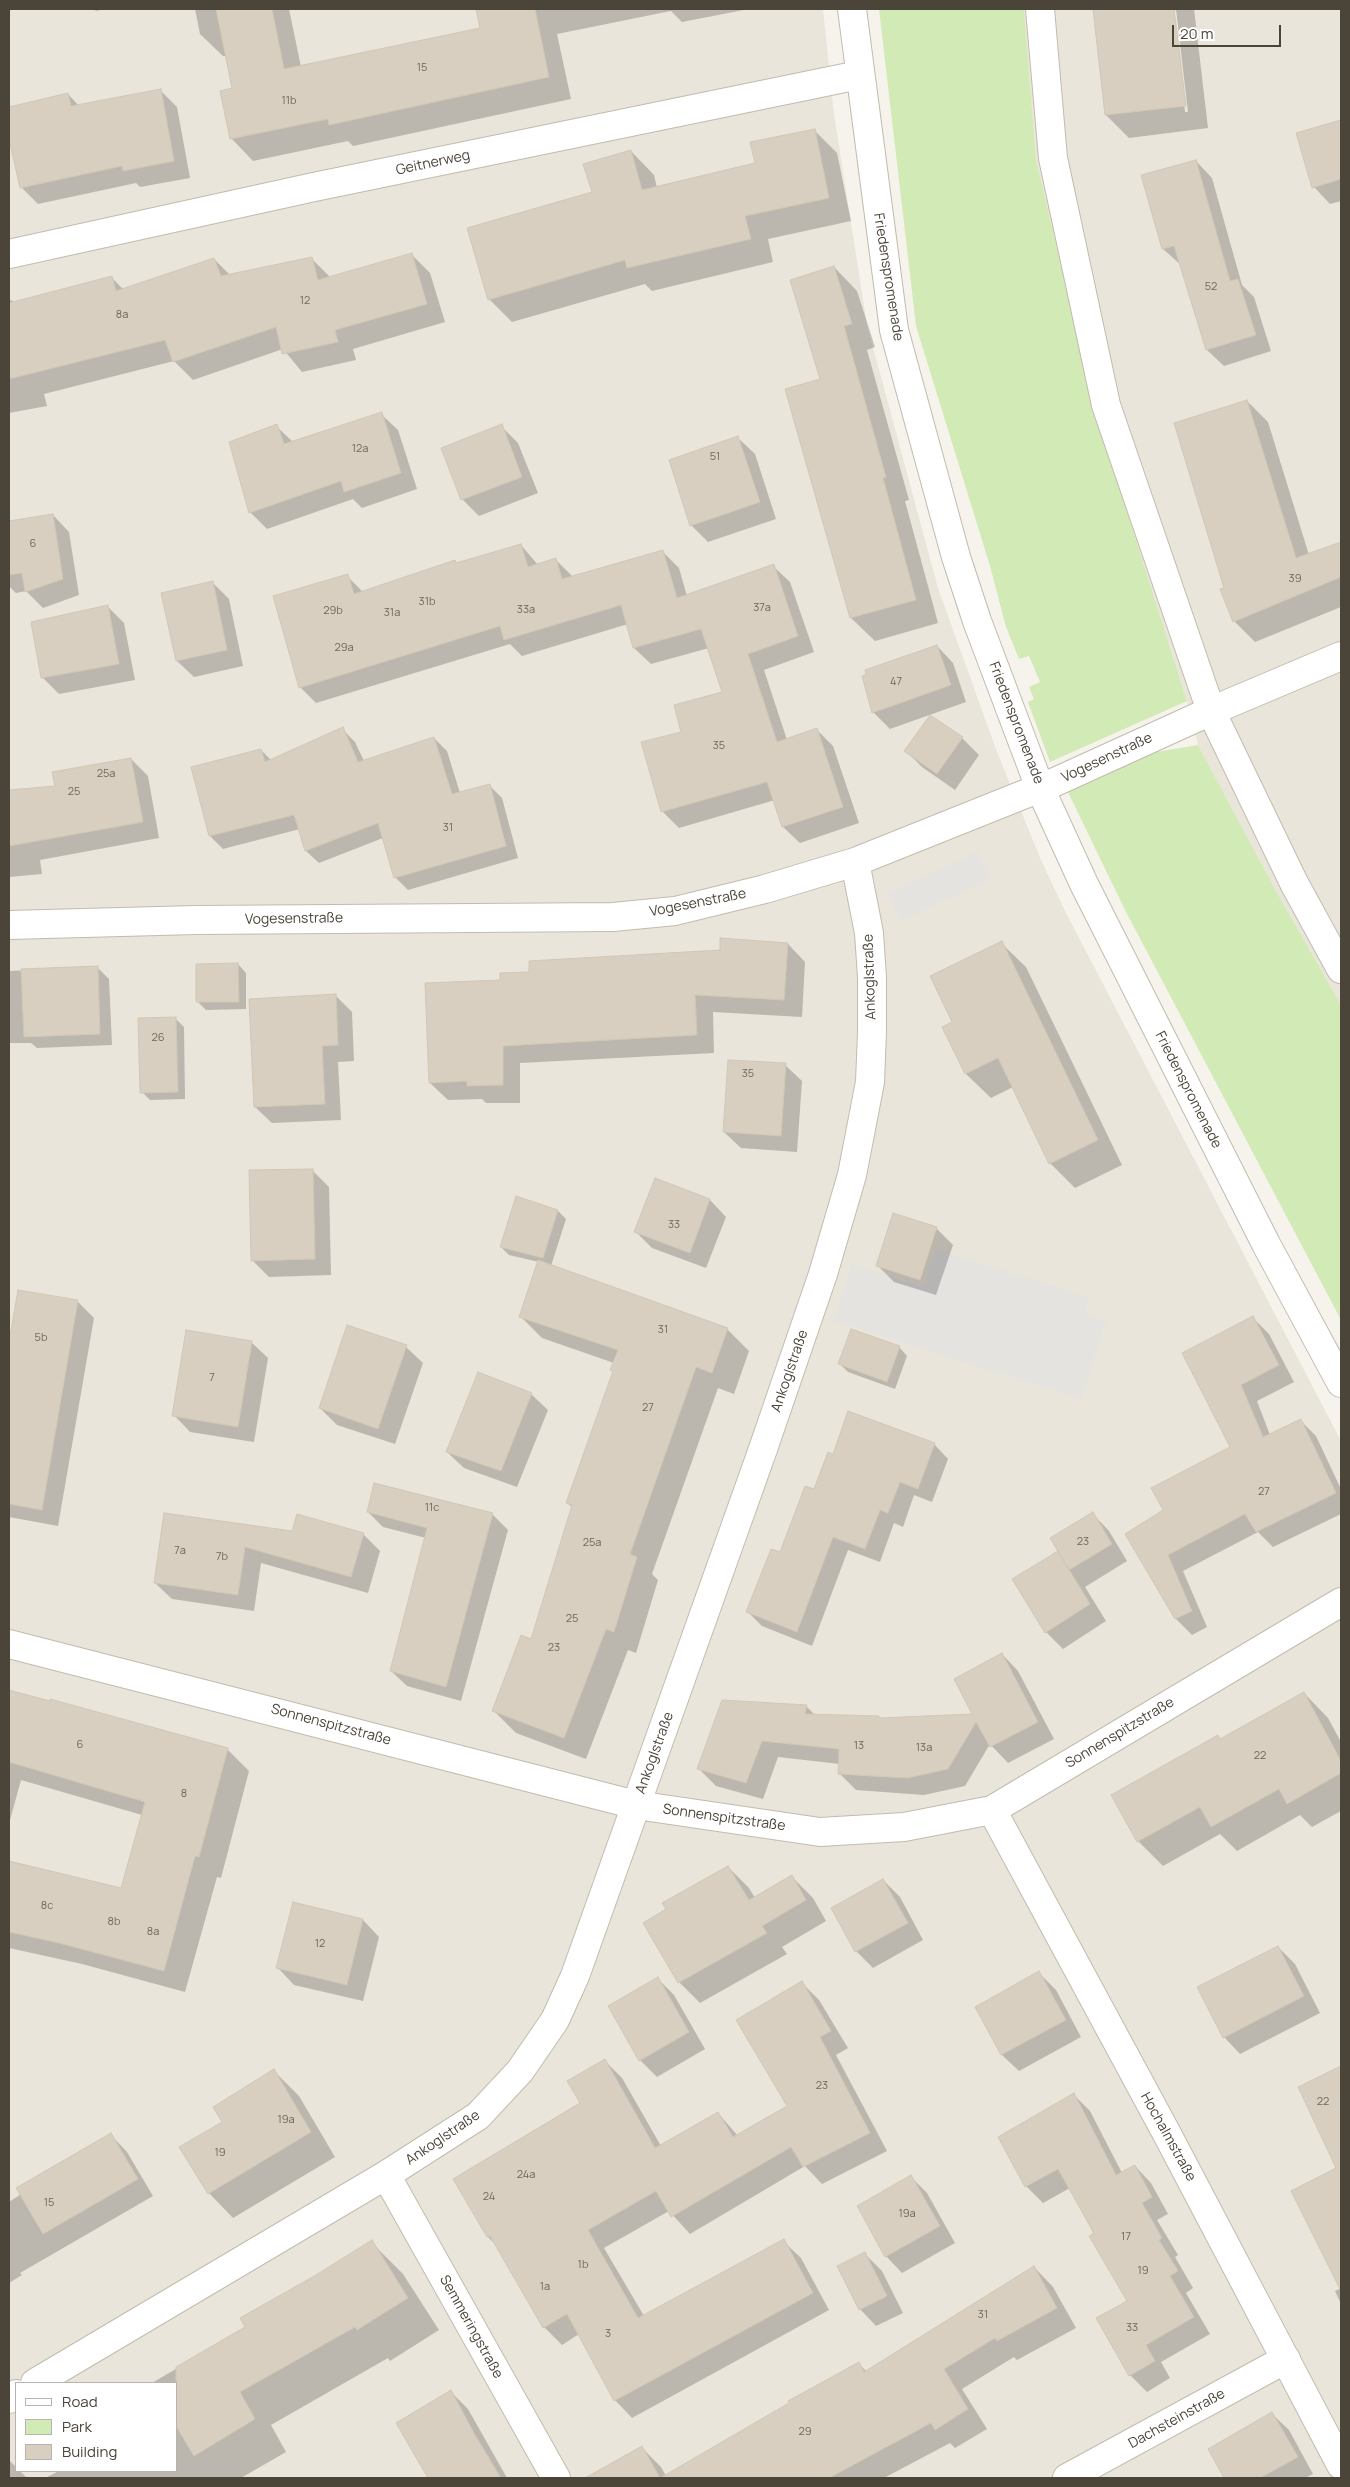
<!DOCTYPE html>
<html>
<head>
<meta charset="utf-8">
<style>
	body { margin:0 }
	#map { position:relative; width:1350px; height:2487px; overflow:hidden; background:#f6f3ec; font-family:Manrope,sans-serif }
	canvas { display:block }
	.frame { position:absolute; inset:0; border:10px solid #4b4439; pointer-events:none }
	.legend { position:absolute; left:15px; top:2382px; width:162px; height:90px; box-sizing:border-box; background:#fff; border:1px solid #b7b4b0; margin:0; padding:6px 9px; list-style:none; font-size:15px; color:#4b4439 }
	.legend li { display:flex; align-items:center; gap:10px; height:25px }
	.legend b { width:25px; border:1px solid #b7b4b0 }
	.scale { position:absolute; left:1172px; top:25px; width:109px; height:22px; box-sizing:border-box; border:2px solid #4b4439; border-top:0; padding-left:6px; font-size:15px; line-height:18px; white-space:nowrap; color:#4b4439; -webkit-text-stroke:4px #fff; paint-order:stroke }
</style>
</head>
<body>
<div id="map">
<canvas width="1350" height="2487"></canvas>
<div class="frame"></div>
<ul class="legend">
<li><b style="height:6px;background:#fff"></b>Road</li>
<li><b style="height:14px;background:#d2eab5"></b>Park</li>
<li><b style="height:14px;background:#d8cfc1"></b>Building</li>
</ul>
<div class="scale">20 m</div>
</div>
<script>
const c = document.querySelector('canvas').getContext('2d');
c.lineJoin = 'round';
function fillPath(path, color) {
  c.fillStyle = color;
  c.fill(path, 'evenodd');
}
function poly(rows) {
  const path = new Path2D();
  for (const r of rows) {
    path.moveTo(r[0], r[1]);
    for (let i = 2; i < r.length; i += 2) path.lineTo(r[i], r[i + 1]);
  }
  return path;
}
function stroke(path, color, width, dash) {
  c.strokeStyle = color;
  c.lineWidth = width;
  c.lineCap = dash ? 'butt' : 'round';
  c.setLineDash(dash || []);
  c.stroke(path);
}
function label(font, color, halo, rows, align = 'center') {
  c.font = font + ' Manrope,sans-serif';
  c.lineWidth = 4;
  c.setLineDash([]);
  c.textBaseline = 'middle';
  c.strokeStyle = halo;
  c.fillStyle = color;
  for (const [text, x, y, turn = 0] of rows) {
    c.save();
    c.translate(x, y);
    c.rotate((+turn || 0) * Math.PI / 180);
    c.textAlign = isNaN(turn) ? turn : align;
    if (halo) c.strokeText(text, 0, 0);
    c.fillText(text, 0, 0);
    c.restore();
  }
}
fillPath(poly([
	[9,9,823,9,834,114,867,325,938,588,997,752,1041,860,1065,911,1341,1441,1341,2478,9,2478],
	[16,2383,176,2383,176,2471,16,2471],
	[1024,9,1341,9,1341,1005,1275,889,1198,745,1187,701,1095,410,1036,159]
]), '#eae5da');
fillPath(poly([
	[879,9,1024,9,1036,159,1095,410,1187,701,1050,762,1028,702,1034,699,1029,687,1040,682,1029,656,1019,659,1006,627,990,566,916,326],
	[1198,745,1275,889,1341,1005,1341,1320,1125,910,1066,788,1156,752]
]), '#d2eab5');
fillPath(poly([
	[978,852,990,880,900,921,887,893],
	[936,1249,1089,1298,1084,1314,1106,1321,1081,1399,834,1321,852,1264,924,1287]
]), '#e5e3e0');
fillPath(poly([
	[94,9,105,9,96,11],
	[195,9,289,9,301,67,481,29,477,9,749,9,682,22,671,11,557,34,571,99,353,146,348,141,253,161,231,138,233,89,226,56,223,56,200,34],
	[1094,9,1173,9,1185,112,1188,112,1176,9,1194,9,1208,128,1129,138,1106,115],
	[161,91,177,107,190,178,140,187,136,183,38,204,21,187,9,130,9,108,68,94,79,106],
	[1341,121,1341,201,1330,204,1314,187,1298,134],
	[814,130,837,153,851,221,768,239,773,262,652,291,645,284,512,322,489,299,631,151,654,175,657,188,756,164],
	[1196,161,1212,178,1242,285,1254,297,1271,351,1224,366,1207,350,1181,265,1163,249],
	[412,255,430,273,445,322,353,349,356,360,302,372,283,349,193,380,174,361,44,394,47,406,9,413,9,299,14,302,112,278,124,290,214,259,231,276,312,259,331,278],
	[834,267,857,291,875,347,867,350,909,500,905,501,938,623,875,641,851,618,822,379],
	[1247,401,1268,422,1309,555,1341,543,1341,607,1255,642,1234,621,1226,589],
	[381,414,398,430,417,489,362,508,353,499,267,529,250,512,276,426,293,442],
	[501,426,518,443,538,493,479,516,462,499],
	[738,438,755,454,776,519,708,542,691,525],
	[53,515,69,532,79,595,43,608,26,591,16,593,9,586,9,522],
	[521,545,538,565,556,560,573,577,663,552,679,568,687,596,773,566,790,582,814,652,764,670,787,740,817,730,833,746,859,823,800,843,783,827,775,800,679,828,662,811,682,732,723,692,709,648,651,664,634,648,628,624,522,656,510,644,316,703,300,687,347,576,363,592,455,561,458,564],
	[212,582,229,599,243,666,194,677,177,661],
	[107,606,124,623,135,680,59,694,42,677],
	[937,646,953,663,966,702,890,729,873,712],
	[930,716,962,738,979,755,955,790,922,767,906,751],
	[342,729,355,742,364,761,434,738,447,751,460,793,489,785,502,798,518,858,408,890,395,877,383,838,319,863,306,851,300,829,223,849,210,836,261,750,271,760],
	[131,759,148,776,159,838,40,860,42,874,9,877,9,792,56,787],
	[1001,943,1026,967,1122,1165,1075,1188,1050,1163,1013,1087,991,1098,966,1074,944,1028,954,1023],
	[788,944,805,962,802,1017,713,1012,714,1053,520,1063,520,1103,486,1103,482,1099,448,1100,430,1083,502,981,531,973],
	[238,964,246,973,246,1009,206,1010,198,1002],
	[97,967,109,979,112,1045,37,1048,31,1043,9,1043,9,971],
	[335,995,352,1012,354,1061,338,1062,341,1120,272,1123,255,1107],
	[176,1019,184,1027,185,1099,150,1100,142,1092],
	[785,1065,802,1081,797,1152,741,1148,724,1132],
	[312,1170,329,1187,331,1275,269,1277,252,1260],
	[655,1180,710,1200,726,1217,706,1268,652,1248,635,1231],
	[517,1198,558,1211,566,1219,551,1266,727,1329,749,1351,734,1394,718,1388,652,1574,658,1580,636,1653,628,1650,586,1759,516,1733,494,1711,532,1641,573,1508,567,1503,614,1372,614,1363,542,1338,520,1316,539,1262,509,1255,501,1247],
	[936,1228,953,1245,936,1295,894,1282,877,1265],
	[19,1292,78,1302,94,1318,58,1526,9,1517,9,1349],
	[1253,1318,1269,1334,1294,1382,1257,1401,1270,1435,1300,1420,1316,1436,1341,1489,1341,1514,1273,1547,1258,1532,1183,1571,1207,1627,1192,1635,1176,1619,1126,1534,1165,1511,1232,1447,1183,1354],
	[251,1342,268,1358,254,1442,190,1432,174,1415],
	[406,1347,423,1363,395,1444,337,1425,320,1408],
	[899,1347,907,1356,895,1389,848,1372,840,1364],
	[531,1394,548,1410,517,1487,464,1468,447,1452],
	[934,1444,948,1459,932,1502,914,1495,903,1527,894,1523,880,1562,848,1550,812,1646,762,1626,748,1612,834,1456],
	[368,1512,492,1514,508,1530,461,1701,407,1686,391,1671,426,1538,383,1527],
	[165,1514,293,1532,363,1534,380,1551,368,1593,261,1563,254,1611,172,1599,155,1583],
	[1093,1514,1109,1531,1127,1561,1085,1587,1106,1621,1063,1649,1046,1632,1058,1552],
	[1002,1654,1018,1671,1054,1739,1008,1763,990,1744,965,1786,924,1795,856,1790,839,1773,840,1764,778,1757,763,1799,716,1786,699,1769,806,1706,816,1716,878,1717,881,1719,974,1715],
	[9,1691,227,1749,249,1771,221,1878,217,1877,185,1992,82,1964,9,1948,9,1862,122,1889,142,1815,21,1780,9,1824],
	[1304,1693,1328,1718,1341,1742,1341,1811,1312,1827,1300,1815,1237,1851,1220,1834,1163,1866,1138,1841],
	[728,1867,749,1888,755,1898,792,1877,813,1898,826,1921,782,1947,787,1954,700,2003,679,1982,668,1910],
	[883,1880,900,1897,923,1940,873,1968,856,1951],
	[363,1920,379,1937,363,2001,294,1985,278,1968],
	[1278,1947,1295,1964,1320,2013,1240,2054,1224,2037],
	[1039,1973,1056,1990,1081,2037,1019,2071,1002,2055,977,2007],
	[658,1979,674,1995,705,2049,657,2077,640,2060],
	[802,1983,819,2000,848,2048,836,2055,887,2151,822,2184,805,2166,690,2234,669,2211,604,2248,644,2316,783,2241,801,2258,829,2310,632,2418,615,2400,579,2334,562,2345,544,2327,497,2246,488,2237,454,2179,581,2103,605,2061,622,2078,661,2146,718,2113,738,2136,789,2107],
	[1341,2067,1341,2304,1335,2291,1341,2288,1293,2192,1338,2169,1299,2087],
	[274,2071,299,2096,335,2157,233,2218,209,2193,224,2122],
	[1074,2095,1090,2111,1122,2173,1135,2166,1151,2183,1168,2214,1157,2220,1178,2255,1175,2257,1193,2288,1186,2293,1210,2334,1161,2362,1170,2378,1147,2392,1130,2375,1129,2302,1070,2188,1043,2203,1026,2186],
	[111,2135,127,2152,153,2196,20,2273,22,2275,9,2283,9,2202],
	[911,2177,927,2193,955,2243,902,2273,886,2256],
	[371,2242,403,2274,439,2330,390,2361,388,2358,271,2425,286,2452,241,2478,45,2478,59,2471,176,2471,176,2383,152,2383,247,2327,317,2276],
	[865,2254,882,2271,903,2313,876,2326,860,2309],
	[1034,2267,1053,2287,1076,2328,1017,2360,1014,2357,962,2389,987,2429,955,2448,950,2443,884,2478,597,2478,594,2474,642,2448,661,2467,666,2476,859,2364,867,2372],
	[451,2392,468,2409,507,2478,433,2478,431,2475],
	[1272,2414,1289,2430,1313,2474,1305,2478,1226,2478,1209,2449],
	[9,2460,16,2467,16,2471,20,2471,27,2478,9,2478]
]), '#0003');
const building = poly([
	[216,9,272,9,284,69,480,28,476,9,535,9,549,77,329,125,328,119,230,139,220,91,232,88,216,9],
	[1093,9,1174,9,1186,106,1105,115,1093,9],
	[161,89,174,161,123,171,122,166,20,188,9,139,9,107,68,93,71,106,161,89],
	[1341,120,1341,179,1312,188,1296,133,1341,120],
	[815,129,829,198,745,216,751,239,627,268,625,260,488,300,467,228,592,192,583,164,631,150,642,190,755,163,750,142,815,129],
	[1196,160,1230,281,1238,279,1256,335,1206,350,1174,246,1162,249,1141,175,1196,160],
	[412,253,427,304,335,330,338,342,282,354,276,327,173,362,165,340,9,379,9,303,112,276,116,291,214,258,221,276,312,257,318,280,412,253],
	[834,266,852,324,844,326,886,477,883,478,916,600,850,618,785,389,820,379,790,280,834,266],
	[1247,400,1296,558,1341,542,1341,577,1233,622,1220,589,1224,588,1174,423,1247,400],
	[382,412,401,473,344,492,341,481,249,513,229,442,277,424,284,444,382,412],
	[502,424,522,477,461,500,441,448,502,424],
	[738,436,760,502,690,526,669,460,738,436],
	[53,514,63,579,25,592,22,573,9,575,9,521,53,514],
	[521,544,528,567,556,558,562,579,663,550,677,598,774,564,798,636,748,654,777,742,817,728,843,807,782,827,767,782,661,812,641,742,681,732,674,705,722,692,701,629,633,648,621,605,504,640,500,626,299,688,273,596,348,574,354,594,455,560,456,563,521,544],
	[213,581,227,650,176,661,161,593,213,581],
	[108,605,119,664,41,678,31,622,108,605],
	[937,645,951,685,872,713,862,676,866,675,865,670,937,645],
	[930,715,963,737,937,774,904,751,930,715],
	[343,727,358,762,434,737,452,794,490,784,506,846,394,878,378,823,305,851,294,815,209,836,191,767,261,749,265,762,343,727],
	[131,758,143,822,9,846,9,790,55,786,52,772,131,758],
	[720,938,788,943,784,1000,695,995,697,1035,503,1046,503,1085,467,1086,467,1081,429,1083,425,983,500,980,500,973,529,972,529,961,720,950,720,938],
	[1002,941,1098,1140,1049,1164,998,1058,965,1074,942,1027,952,1022,930,976,1002,941],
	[238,963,239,1002,196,1002,196,964,238,963],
	[98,966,100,1034,24,1037,21,969,98,966],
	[336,994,338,1045,322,1046,325,1104,254,1107,249,999,336,994],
	[176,1017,178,1092,140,1093,138,1018,176,1017],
	[728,1060,786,1063,781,1136,723,1132,728,1060],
	[313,1169,315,1259,251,1261,249,1170,313,1169],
	[655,1178,710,1199,690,1253,634,1232,655,1178],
	[516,1196,558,1210,543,1258,500,1247,516,1196],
	[893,1213,937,1227,920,1280,876,1266,893,1213],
	[538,1260,728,1328,712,1373,696,1367,630,1554,637,1557,614,1632,606,1629,564,1738,492,1711,521,1635,531,1639,572,1505,566,1503,613,1371,610,1370,618,1350,519,1317,538,1260],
	[18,1290,78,1300,42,1510,9,1504,9,1342,18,1290],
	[1253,1316,1279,1365,1241,1385,1263,1437,1301,1419,1336,1493,1256,1532,1245,1514,1168,1555,1192,1611,1175,1619,1125,1534,1163,1510,1151,1488,1230,1447,1182,1353,1253,1316],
	[347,1325,407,1345,378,1429,319,1408,347,1325],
	[851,1329,900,1346,887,1382,838,1364,851,1329],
	[186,1330,252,1341,238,1427,172,1416,186,1330],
	[478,1372,532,1393,501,1471,446,1452,478,1372],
	[848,1411,935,1443,918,1489,900,1482,888,1513,880,1510,865,1549,833,1537,797,1632,746,1612,771,1549,780,1552,805,1486,814,1489,828,1452,833,1454,848,1411],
	[374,1483,493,1513,446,1687,390,1671,427,1528,367,1512,374,1483],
	[1093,1512,1112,1544,1069,1570,1050,1538,1093,1512],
	[164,1513,292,1531,297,1514,364,1533,351,1577,245,1547,238,1595,154,1583,164,1513],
	[1058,1551,1090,1604,1045,1633,1012,1579,1058,1551],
	[1002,1653,1038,1722,990,1747,976,1722,948,1769,907,1778,838,1774,839,1749,762,1741,746,1783,697,1769,722,1700,807,1705,805,1714,879,1716,879,1718,972,1714,954,1679,1002,1653],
	[9,1690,50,1701,50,1699,228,1748,199,1857,195,1856,164,1971,59,1943,9,1932,9,1861,121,1888,145,1802,9,1762,9,1690],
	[1304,1692,1341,1761,1341,1773,1287,1804,1279,1789,1211,1827,1200,1807,1137,1842,1111,1795,1218,1735,1220,1739,1304,1692],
	[728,1866,749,1900,792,1875,806,1900,762,1926,767,1933,678,1983,643,1923,666,1909,662,1903,728,1866],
	[883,1879,908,1923,855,1952,831,1908,883,1879],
	[293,1902,363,1919,347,1985,276,1968,293,1902],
	[1278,1946,1304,1996,1223,2038,1197,1987,1278,1946],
	[1039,1971,1066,2020,1001,2055,975,2007,1039,1971],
	[658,1977,689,2032,639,2061,608,2006,658,1977],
	[802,1981,831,2031,820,2037,870,2133,803,2167,791,2147,671,2217,656,2191,588,2230,638,2318,784,2239,813,2293,614,2401,567,2314,543,2328,490,2236,487,2237,453,2179,580,2103,567,2081,605,2059,655,2148,718,2112,733,2137,787,2106,736,2020,802,1981],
	[1341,2066,1341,2291,1291,2191,1336,2168,1298,2087,1341,2066],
	[274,2069,311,2132,208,2194,179,2147,222,2122,213,2107,274,2069],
	[1074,2093,1116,2175,1135,2165,1152,2197,1142,2203,1162,2238,1159,2240,1178,2271,1170,2276,1194,2317,1146,2345,1155,2361,1129,2376,1096,2318,1127,2301,1089,2236,1094,2233,1058,2169,1025,2187,998,2137,1074,2093],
	[111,2133,138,2179,43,2234,16,2188,111,2133],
	[911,2175,940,2226,885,2257,857,2206,911,2175],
	[372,2240,408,2298,357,2330,355,2327,240,2392,255,2419,194,2456,176,2426,176,2367,245,2327,240,2318,316,2275,372,2240],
	[865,2252,887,2296,859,2310,837,2266,865,2252],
	[1034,2266,1057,2308,997,2341,995,2338,944,2369,968,2409,935,2430,931,2423,829,2478,585,2478,642,2446,660,2478,789,2403,788,2401,859,2362,864,2372,1034,2266],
	[451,2390,475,2435,501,2478,428,2478,396,2423,451,2390],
	[1272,2412,1298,2457,1260,2478,1224,2478,1208,2449,1272,2412]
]);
fillPath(building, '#d8cfc1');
stroke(building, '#d3c7b4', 1);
const minor = poly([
	[1040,9,1053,158,1106,405,1211,711,1294,883,1341,969],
	[9,254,314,187,859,75],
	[9,925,196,920,613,917,675,911,765,889,855,862,1055,782,1211,711,1341,656],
	[9,1644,636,1805,820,1832,904,1827,992,1810,1341,1602],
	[992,1810,1167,2134,1341,2465],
	[386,2175,556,2478],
	[35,2383,386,2175,478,2116,520,2071,555,2020,575,1976,763,1449,823,1274,852,1175,870,1082,872,1032,872,977,869,933,855,862],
	[9,2399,16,2394],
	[1067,2478,1286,2359]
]);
const tertiary = poly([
	[852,9,894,330,956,557,977,621,1040,788,1084,884,1266,1244,1341,1383]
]);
stroke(minor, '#c2bbae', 30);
stroke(tertiary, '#c2bbae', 30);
stroke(minor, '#fff', 28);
stroke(tertiary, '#fff', 28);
label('11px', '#6e675b', null, [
	["15",422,68],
	["11b",289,101],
	["52",1211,287],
	["12",305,301],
	["8a",122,315],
	["12a",360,449],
	["51",715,457],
	["6",33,544],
	["39",1295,579],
	["31b",427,602],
	["37a",762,608],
	["33a",526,610],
	["29b",333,611],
	["31a",392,613],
	["29a",344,648],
	["47",896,682],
	["35",719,746],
	["25a",106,774],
	["25",74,792],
	["31",448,828],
	["26",158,1038],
	["35",748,1074],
	["33",674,1225],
	["31",663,1330],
	["5b",41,1338],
	["7",212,1378],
	["27",648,1408],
	["27",1264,1492],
	["11c",432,1508],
	["23",1083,1542],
	["25a",592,1543],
	["7a",180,1551],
	["7b",222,1557],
	["25",572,1619],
	["23",554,1648],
	["6",80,1745],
	["13",859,1746],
	["13a",924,1748],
	["22",1260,1756],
	["8",184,1794],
	["8c",47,1906],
	["8b",114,1922],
	["8a",153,1932],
	["12",320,1944],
	["23",822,2086],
	["22",1323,2102],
	["19a",286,2120],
	["19",220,2153],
	["24a",526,2175],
	["24",489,2197],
	["15",49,2203],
	["19a",907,2214],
	["17",1126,2237],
	["1b",583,2265],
	["19",1143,2271],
	["1a",545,2287],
	["31",983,2315],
	["33",1132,2328],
	["3",608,2334],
	["29",805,2432]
]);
label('14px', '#4b4439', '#fff', [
	["Geitnerweg",433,163,-12],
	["Friedenspromenade",888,277,81],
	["Friedenspromenade",1016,723,69],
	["Vogesenstraße",1107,758,-25],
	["Vogesenstraße",698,903,-11],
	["Vogesenstraße",294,919,-1],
	["Ankoglstraße",870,977,-92],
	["Friedenspromenade",1188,1090,63],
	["Ankoglstraße",790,1371,-71],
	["Sonnenspitzstraße",331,1725,15],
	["Sonnenspitzstraße",1120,1733,-31],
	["Ankoglstraße",655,1753,-70],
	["Sonnenspitzstraße",724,1818,8],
	["Hochalmstraße",1168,2137,61],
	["Ankoglstraße",443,2138,-34],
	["Semmeringstraße",471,2327,61],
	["Dachsteinstraße",1177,2419,-29]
]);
</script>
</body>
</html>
